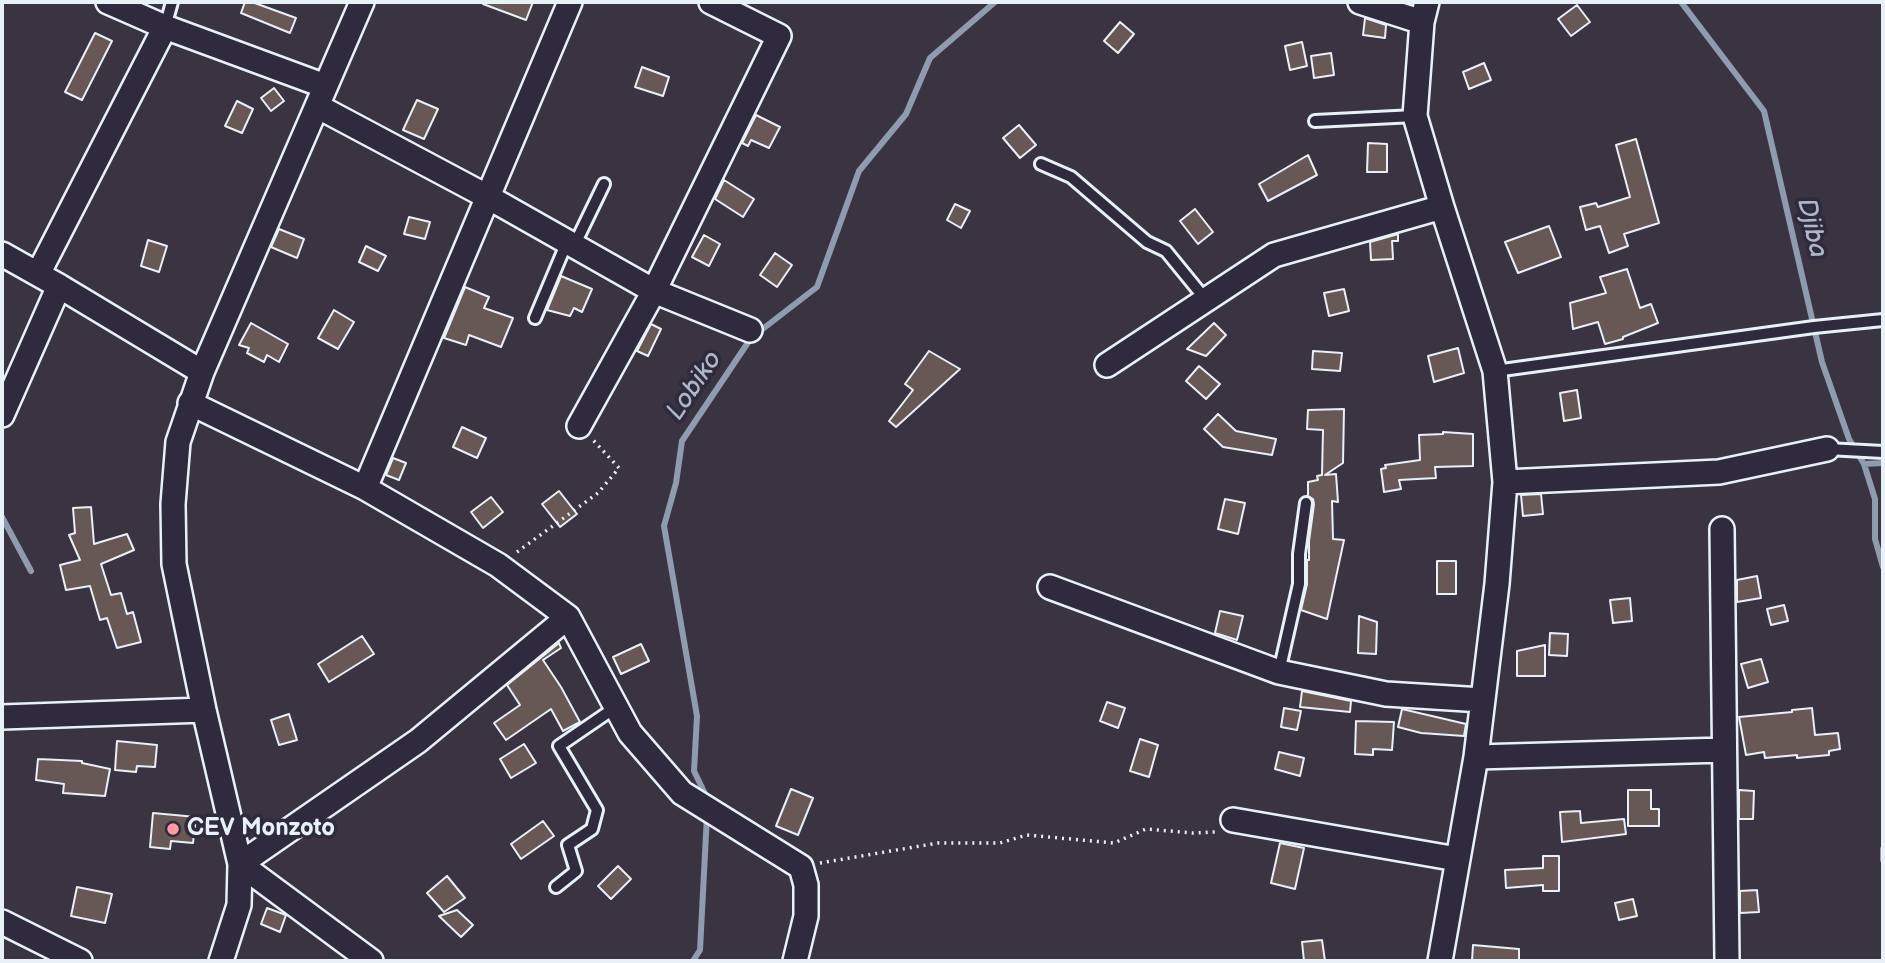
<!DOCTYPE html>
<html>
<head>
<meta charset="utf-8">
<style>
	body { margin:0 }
	#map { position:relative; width:1885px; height:963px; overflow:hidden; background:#3a3342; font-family:"Balsamiq Sans",sans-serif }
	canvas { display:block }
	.frame { position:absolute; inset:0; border:4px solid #e8f1f8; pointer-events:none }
</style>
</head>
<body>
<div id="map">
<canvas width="1885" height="963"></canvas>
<div class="frame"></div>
</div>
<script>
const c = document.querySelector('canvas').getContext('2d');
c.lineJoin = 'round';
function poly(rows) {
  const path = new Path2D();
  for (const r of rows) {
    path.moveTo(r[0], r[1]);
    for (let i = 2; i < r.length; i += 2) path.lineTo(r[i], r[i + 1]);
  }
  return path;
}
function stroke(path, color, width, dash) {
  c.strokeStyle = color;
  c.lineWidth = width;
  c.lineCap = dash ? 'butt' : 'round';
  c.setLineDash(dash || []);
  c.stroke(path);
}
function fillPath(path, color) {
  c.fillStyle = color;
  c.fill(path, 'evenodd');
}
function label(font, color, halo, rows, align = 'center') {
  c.font = font + ' "Balsamiq Sans",sans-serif';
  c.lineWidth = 7;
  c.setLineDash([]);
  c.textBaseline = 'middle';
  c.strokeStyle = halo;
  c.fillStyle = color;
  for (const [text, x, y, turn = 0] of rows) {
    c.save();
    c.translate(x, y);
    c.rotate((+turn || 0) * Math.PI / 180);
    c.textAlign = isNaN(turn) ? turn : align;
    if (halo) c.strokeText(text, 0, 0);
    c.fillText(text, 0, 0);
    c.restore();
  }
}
stroke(poly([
	[1681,2,1764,111,1822,362,1849,439,1864,464,1875,499,1875,539,1883,567],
	[1864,464,1883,463],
	[2,517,31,571],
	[708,800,694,771,697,716,664,526,676,483,682,441,751,338,817,287,859,171,906,114,930,58,995,2],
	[1883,849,1883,860],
	[693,961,700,950,707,815]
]), '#8f9bae', 6);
const building = poly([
	[245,2,252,2,296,18,290,33,241,13,245,2],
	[483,2,533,2,526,20,483,4,483,2],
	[1577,5,1590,22,1571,36,1558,19,1577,5],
	[1365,18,1386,25,1385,38,1363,35,1365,18],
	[1120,22,1134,34,1118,53,1104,41,1120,22],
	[95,33,112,41,82,100,65,92,95,33],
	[1302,42,1307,66,1290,70,1285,46,1302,42],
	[1331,53,1334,75,1314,78,1311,56,1331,53],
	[1484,63,1491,80,1469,89,1463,72,1484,63],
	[642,67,669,77,663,96,635,87,642,67],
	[274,88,284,101,271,111,261,98,274,88],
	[417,100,438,109,424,139,403,130,417,100],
	[237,101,253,109,242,133,225,126,237,101],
	[756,115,780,127,769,148,751,140,748,146,742,143,756,115],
	[1019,125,1036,145,1020,158,1003,138,1019,125],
	[1636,139,1659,223,1624,234,1628,246,1609,253,1600,226,1586,230,1580,207,1596,203,1598,207,1630,197,1616,145,1636,139],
	[1368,143,1387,144,1387,172,1367,172,1368,143],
	[1308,155,1317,175,1268,201,1259,184,1308,155],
	[724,180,754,199,743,217,715,199,724,180],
	[955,204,970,211,961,228,947,220,955,204],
	[1195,209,1213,232,1198,244,1180,221,1195,209],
	[409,217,430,222,425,239,404,234,409,217],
	[1549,226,1561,257,1518,273,1505,242,1549,226],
	[279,229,304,239,297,258,271,247,279,229],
	[1398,234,1398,241,1392,241,1393,259,1371,260,1370,242,1398,234],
	[704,235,720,244,709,266,692,257,704,235],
	[148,240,167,246,159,272,141,266,148,240],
	[366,246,386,256,378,271,359,262,366,246],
	[775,253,792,265,777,287,760,275,775,253],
	[1627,269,1640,308,1651,304,1658,323,1623,337,1623,339,1605,344,1598,322,1573,329,1570,303,1606,293,1600,277,1627,269],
	[561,276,592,289,582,312,574,308,570,316,547,310,561,276],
	[465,287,489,297,484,308,513,318,501,347,469,335,466,345,444,338,465,287],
	[1344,289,1349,311,1329,316,1324,293,1344,289],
	[334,310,354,322,338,349,318,338,334,310],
	[251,323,288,344,279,362,267,355,264,362,247,353,249,348,239,345,251,323],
	[1214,323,1226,335,1206,356,1187,349,1214,323],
	[651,324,661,329,648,356,637,351,651,324],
	[1458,348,1464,373,1434,382,1428,356,1458,348],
	[929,351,960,369,896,427,889,421,913,390,905,384,929,351],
	[1313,351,1342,353,1340,371,1312,369,1313,351],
	[1199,366,1220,384,1206,399,1186,381,1199,366],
	[1577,390,1581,418,1564,421,1560,393,1577,390],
	[1344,409,1343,463,1325,475,1336,474,1338,502,1332,501,1333,539,1344,540,1327,619,1301,610,1307,584,1307,560,1309,560,1309,541,1314,504,1313,499,1308,496,1308,482,1318,480,1317,476,1322,475,1323,430,1307,429,1308,410,1344,409],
	[1218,414,1236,431,1276,439,1272,455,1223,447,1204,429,1218,414],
	[462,427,486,438,477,458,453,447,462,427],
	[1443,432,1473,434,1473,466,1435,467,1436,478,1399,480,1401,489,1384,492,1381,469,1386,468,1385,465,1420,460,1419,435,1443,434,1443,432],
	[393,458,406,463,399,480,386,475,393,458],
	[559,491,577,514,560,527,542,504,559,491],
	[1541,494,1543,514,1523,516,1521,495,1541,494],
	[491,497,503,512,483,528,471,512,491,497],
	[1225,499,1245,503,1238,534,1218,529,1225,499],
	[91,507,94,544,127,534,134,550,101,564,111,595,121,593,127,614,133,612,141,642,117,648,107,618,100,620,90,586,66,590,60,565,80,560,69,535,75,533,73,508,91,507],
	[1437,561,1456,561,1456,594,1437,594,1437,561],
	[1757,576,1761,598,1737,602,1737,580,1757,576],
	[1630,598,1632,621,1613,623,1610,600,1630,598],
	[1784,605,1788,621,1771,625,1767,609,1784,605],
	[1220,611,1243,616,1237,640,1215,633,1220,611],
	[1359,616,1377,622,1376,654,1358,653,1359,616],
	[1550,633,1568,634,1567,656,1549,655,1550,633],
	[362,636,374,654,329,682,318,664,362,636],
	[559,643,561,648,543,660,561,687,580,722,563,731,551,709,506,740,494,723,520,705,507,685,559,643],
	[641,644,649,661,621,674,613,657,641,644],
	[1545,645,1545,676,1517,676,1517,651,1545,645],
	[1761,659,1768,682,1748,688,1741,664,1761,659],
	[1302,691,1351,701,1350,712,1300,707,1302,691],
	[1107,702,1125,708,1118,728,1100,721,1107,702],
	[1284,708,1301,711,1297,730,1281,727,1284,708],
	[1812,708,1815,735,1838,733,1840,749,1829,751,1829,755,1797,758,1797,755,1765,758,1764,752,1746,755,1739,717,1792,712,1792,710,1812,708],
	[1402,709,1466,724,1464,736,1421,733,1398,727,1402,709],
	[289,714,297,740,279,745,271,720,289,714],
	[1356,721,1394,722,1392,750,1373,749,1373,755,1355,754,1356,721],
	[1140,739,1158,745,1149,777,1130,771,1140,739],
	[117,741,157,745,155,767,137,766,136,772,115,770,117,741],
	[524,744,536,763,511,778,500,759,524,744],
	[1279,752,1304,758,1300,776,1275,769,1279,752],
	[38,759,82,761,82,763,110,769,105,796,63,793,64,784,36,780,38,759],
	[791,789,813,798,798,835,776,826,791,789],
	[1628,790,1651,790,1651,809,1659,809,1659,826,1628,826,1628,790],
	[1739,790,1754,791,1753,819,1739,819,1739,790],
	[1580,811,1581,823,1624,819,1626,834,1562,842,1560,812,1580,811],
	[153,813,196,817,193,843,171,841,170,849,150,847,153,813],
	[543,821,554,836,521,859,511,844,543,821],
	[1280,843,1304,848,1295,889,1271,883,1280,843],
	[1543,856,1559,856,1559,891,1543,891,1543,885,1506,888,1505,870,1543,868,1543,856],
	[618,866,631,879,611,899,598,886,618,866],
	[447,876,465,898,444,912,427,893,447,876],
	[77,887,112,894,105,923,71,916,77,887],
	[1757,890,1759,912,1740,913,1740,891,1757,890],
	[1633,899,1637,916,1619,920,1615,903,1633,899],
	[267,908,286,915,280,932,261,924,267,908],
	[457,910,473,925,461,937,439,916,457,910],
	[1322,940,1325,961,1304,961,1302,942,1322,940],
	[1473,945,1519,949,1519,961,1472,961,1473,945]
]);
fillPath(building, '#675755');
stroke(building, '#e8f1f8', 2);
const lane = poly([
	[165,27,172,2],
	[1315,121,1415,116],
	[1041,164,1071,177,1147,242,1166,251,1206,300],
	[574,246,604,184],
	[535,318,567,242],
	[1495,371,1814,327,1883,320],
	[1827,449,1883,452],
	[1279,672,1299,584,1299,554,1306,503],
	[556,887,576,871,568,845,592,829,597,810,559,746,616,707]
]);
const street = poly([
	[108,2,165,27,325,86],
	[1360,2,1422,22],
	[1427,2,1422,22,1415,116,1442,207,1495,371,1505,482,1497,584,1476,757,1440,961],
	[317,106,488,197,654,291,750,330],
	[2,254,59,286,202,372],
	[38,274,165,27],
	[1107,365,1274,255,1442,207],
	[190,403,365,488,498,565,568,617,630,733,682,793,801,867,806,885,806,916,795,961],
	[2,415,59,286],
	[579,426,654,291,779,36,711,2],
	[1505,482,1719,472,1827,449],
	[365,488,570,2],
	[1722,529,1727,961],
	[1050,587,1279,672,1386,694,1482,700],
	[2,717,204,710],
	[1476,757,1724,750],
	[1233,820,1457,859],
	[2,922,80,961],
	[221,961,239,905,240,864,204,710,174,564,173,504,178,442,202,372,362,2],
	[371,961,240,864,418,741,568,617]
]);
stroke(lane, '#e8f1f8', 16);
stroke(street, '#e8f1f8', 28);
stroke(poly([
	[517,552,598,493,619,468,593,440],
	[820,863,938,843,1000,843,1027,835,1114,843,1146,829,1193,833,1215,832]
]), '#e8f1f8', 3.5, [2, 5]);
stroke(lane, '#2f2a3d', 10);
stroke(street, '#2f2a3d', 23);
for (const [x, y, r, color] of [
	[173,829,7,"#ff9aa2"]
]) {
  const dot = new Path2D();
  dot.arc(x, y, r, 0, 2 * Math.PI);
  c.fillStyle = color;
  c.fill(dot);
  stroke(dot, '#2f2a3d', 2.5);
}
label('bold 24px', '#e8f1f8', '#2f2a3d', [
	["CEV Monzoto",187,829]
], 'left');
label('italic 26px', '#adb7c7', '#2f2a3d', [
	["Djiba",1811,228,77],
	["Lobiko",695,386,-56]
]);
</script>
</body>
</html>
